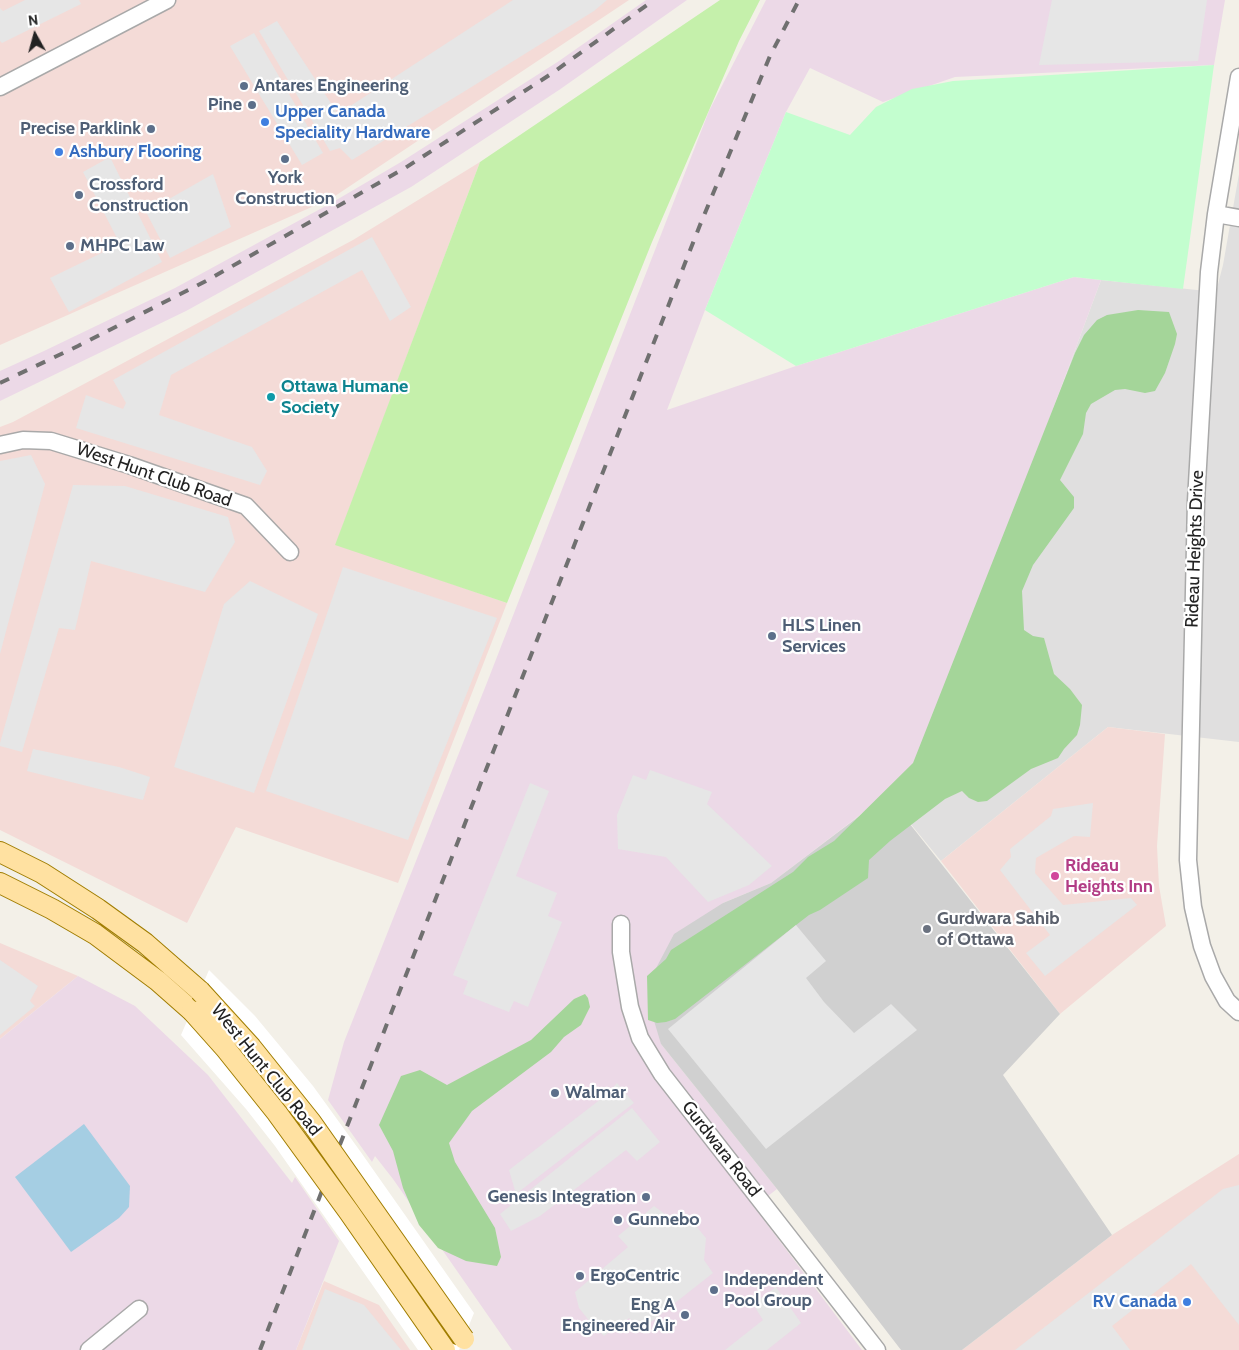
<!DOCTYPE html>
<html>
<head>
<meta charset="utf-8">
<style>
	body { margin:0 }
	#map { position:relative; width:1239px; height:1350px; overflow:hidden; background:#f3f0e8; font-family:Cabin,sans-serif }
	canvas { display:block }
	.north { position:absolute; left:10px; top:10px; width:50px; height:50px; -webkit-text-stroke:4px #fff; paint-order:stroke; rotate:353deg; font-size:14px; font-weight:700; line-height:20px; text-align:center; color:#222 }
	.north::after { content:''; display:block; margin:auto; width:18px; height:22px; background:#222; clip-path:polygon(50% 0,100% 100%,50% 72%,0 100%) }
</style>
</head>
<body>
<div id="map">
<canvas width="1239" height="1350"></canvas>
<div class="north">N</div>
</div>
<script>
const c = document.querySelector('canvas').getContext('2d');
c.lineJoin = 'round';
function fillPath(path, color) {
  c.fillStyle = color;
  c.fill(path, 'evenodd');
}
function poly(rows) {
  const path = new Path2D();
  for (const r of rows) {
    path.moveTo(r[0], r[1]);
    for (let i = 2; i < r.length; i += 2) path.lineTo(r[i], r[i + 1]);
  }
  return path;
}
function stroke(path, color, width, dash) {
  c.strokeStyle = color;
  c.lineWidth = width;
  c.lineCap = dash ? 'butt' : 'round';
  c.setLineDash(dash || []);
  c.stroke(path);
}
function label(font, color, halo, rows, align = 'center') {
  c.font = font + ' Cabin,sans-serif';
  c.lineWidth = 4.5;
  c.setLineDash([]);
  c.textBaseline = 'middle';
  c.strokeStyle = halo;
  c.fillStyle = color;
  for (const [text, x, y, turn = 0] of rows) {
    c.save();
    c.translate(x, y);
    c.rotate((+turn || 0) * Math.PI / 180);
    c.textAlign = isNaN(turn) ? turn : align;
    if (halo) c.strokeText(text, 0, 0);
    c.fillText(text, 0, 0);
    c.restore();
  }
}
fillPath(poly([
	[1239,174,1239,742,1108,727,941,861,887,795,919,770,1101,280,1216,292,1223,265]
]), '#e0dfdf');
fillPath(poly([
	[0,0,629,0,332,198,0,345],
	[480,162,336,544,507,603,398,883,236,827,187,923,0,830,0,427,13,422,353,240],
	[1108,727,1165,734,1157,846,1159,886,1166,926,1060,1014,941,861],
	[0,943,78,976,0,1039],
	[1239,1154,1239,1350,962,1350,1112,1235],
	[324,1281,379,1305,410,1350,296,1350]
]), '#f4dbd7');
fillPath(poly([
	[646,0,687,0,559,90,411,187,186,311,0,401,0,371,44,351,175,288,333,202,401,162,559,61],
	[766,0,1225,0,1214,65,955,77,883,102,810,68,786,112,705,310,667,410,796,366,1074,277,1101,280,919,770,771,883,723,903,661,1044,777,1189,754,1207,862,1350,512,1350,393,1179,375,1156,372,1162,328,1100,344,1042,488,680,709,111],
	[78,976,135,1006,208,1075,292,1183,295,1177,339,1241,296,1350,0,1350,0,1039]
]), '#ecd9e7');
fillPath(poly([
	[887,795,1060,1014,1003,1075,1112,1235,962,1350,901,1350,777,1189,661,1044,652,1014,653,974,674,934,723,903,771,883]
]), '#d0d0d0');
fillPath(poly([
	[720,0,760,0,739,41,652,242,507,603,335,545,480,162]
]), '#c5f0ab');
fillPath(poly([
	[1138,310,1169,312,1177,334,1175,344,1165,373,1155,391,1145,393,1125,389,1115,390,1091,404,1086,413,1083,434,1060,480,1074,497,1074,508,1033,565,1022,591,1024,630,1033,636,1044,638,1054,674,1070,689,1082,705,1080,725,1077,735,1064,749,1058,758,1031,769,987,801,978,802,969,798,962,791,945,799,890,841,869,860,868,878,820,910,809,915,675,1019,666,1022,657,1023,648,1020,647,976,666,959,671,950,793,872,808,857,834,841,913,763,1075,353,1084,335,1097,320,1107,315],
	[585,994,588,998,590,1007,581,1025,564,1037,551,1052,472,1111,449,1143,455,1162,495,1228,501,1257,497,1266,466,1261,438,1248,419,1225,403,1188,393,1151,379,1125,401,1076,420,1070,447,1085,531,1040,574,999]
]), '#a4d599');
fillPath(poly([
	[1214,65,1183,289,1074,277,796,366,705,310,786,112,850,135,876,107,912,89,953,81]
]), '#c3fecf');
fillPath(poly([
	[25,0,79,0,81,4,2,43,0,41,0,8,3,11],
	[513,0,607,0,594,11,465,91,352,160,340,148,330,151,259,31,277,21,338,114],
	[1052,0,1207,0,1198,61,1039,65],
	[254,33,323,153,302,165,230,46],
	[110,157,162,262,69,312,50,278,120,244,83,172],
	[213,174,231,227,170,258,146,212],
	[372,237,411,307,390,321,362,270,171,375,159,415,252,447,267,471,260,485,76,428,86,395,123,409,126,403,113,380],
	[31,455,45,484,0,654,0,461],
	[73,485,125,486,228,517,235,542,205,592,91,561,75,630,59,628,22,752,0,746,0,743],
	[343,567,497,618,408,840,266,791],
	[250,581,318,614,254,793,174,767,224,604],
	[33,749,119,767,150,777,143,800,27,771],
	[650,770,712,792,707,804,772,866,749,885,708,902,666,857,618,849,617,815,633,775,646,780],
	[530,783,549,791,516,876,557,893,548,916,562,922,528,1007,514,1001,509,1012,463,994,468,981,453,975],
	[1093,803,1090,837,1074,836,1036,858,1035,873,1063,905,1131,898,1137,905,1045,976,1026,953,1050,935,1000,870,1011,857,1010,849,1051,816,1053,809],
	[796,925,826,961,806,978,824,1002,854,1033,891,1004,917,1030,766,1149,668,1029],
	[0,960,38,986,30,1001,35,1006,0,1035],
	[617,1083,634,1103,516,1194,509,1170,606,1095],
	[632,1108,660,1142,637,1161,626,1150,540,1216,511,1231,500,1214],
	[1239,1185,1239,1325,1191,1264,1112,1326,1130,1350,1015,1350,1223,1189],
	[654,1206,669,1217,690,1219,706,1238,704,1260,713,1273,642,1329,629,1318,604,1336,595,1328,579,1308,575,1292,628,1247,618,1236],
	[776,1287,801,1323,767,1350,725,1350,763,1320,753,1304],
	[325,1289,364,1305,401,1350,302,1350]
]), '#e6e6e6');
fillPath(poly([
	[84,1124,130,1186,129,1207,119,1218,71,1252,15,1177]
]), '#a5cee3');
fillPath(poly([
	[209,970,255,1016,313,1086,360,1151,474,1313,459,1350,418,1350,275,1146,246,1109,181,1035]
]), '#fff');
const minor = poly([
	[1239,77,1216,214,1209,272,1196,501,1188,860,1193,907,1202,946,1213,976,1227,1001,1239,1012],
	[0,87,167,0],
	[1216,214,1239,218],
	[0,445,23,440,51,441,129,465,246,506,290,552],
	[621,924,621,952,630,1007,640,1038,662,1074,877,1350],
	[89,1350,139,1309]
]);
const major = poly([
	[0,852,42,873,98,909,145,943,200,991],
	[0,883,52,909,95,934,158,981,192,1011]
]);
stroke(minor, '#a9a9a9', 19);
stroke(major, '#a07d00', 22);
stroke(minor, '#fff', 16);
stroke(major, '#ffe1a1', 20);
stroke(poly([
	[0,383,78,346,206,281,405,168,551,74,654,0],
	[260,1350,471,808,700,225,770,56,799,0]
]), '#707070', 4, [10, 10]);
const majorBridge = poly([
	[200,991,251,1047,311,1122,464,1339],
	[192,1011,225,1048,277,1113,349,1212,445,1350]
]);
stroke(majorBridge, '#a07d00', 22, []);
stroke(majorBridge, '#ffe1a1', 20);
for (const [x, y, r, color] of [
	[244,86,5,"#5c6f8a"],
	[252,105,5,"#5c6f8a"],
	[265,122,5,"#3f7fe0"],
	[151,129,5,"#5c6f8a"],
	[59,152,5,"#3f7fe0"],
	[285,159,5,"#5c6f8a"],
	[79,195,5,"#5c6f8a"],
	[70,246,5,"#5c6f8a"],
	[271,397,5,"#0f9aa8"],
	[772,636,5,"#5c6f8a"],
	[1055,876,5,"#d1479c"],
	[927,929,5,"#6b7280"],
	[555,1093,5,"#5c6f8a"],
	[646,1197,5,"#5c6f8a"],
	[618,1220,5,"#5c6f8a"],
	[580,1276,5,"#5c6f8a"],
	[714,1290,5,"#5c6f8a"],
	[1187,1302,5,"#3f7fe0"],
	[685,1315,5,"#5c6f8a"]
]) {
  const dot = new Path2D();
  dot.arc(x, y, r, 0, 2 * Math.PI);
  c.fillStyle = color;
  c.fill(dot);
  stroke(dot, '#fff', 2);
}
label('bold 18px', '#4e5e75', '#fff', [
	["Antares Engineering",254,86],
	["Pine",242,105,"right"],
	["Precise Parklink",141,129,"right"],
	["York",285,178,"center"],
	["Construction",285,199,"center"],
	["Crossford",89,185],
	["Construction",89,206],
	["MHPC Law",80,246],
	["HLS Linen",782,626],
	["Services",782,647],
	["Walmar",565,1093],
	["Genesis Integration",636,1197,"right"],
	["Gunnebo",628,1220],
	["ErgoCentric",590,1276],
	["Independent",724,1280],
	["Pool Group",724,1301],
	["Eng A",675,1305,"right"],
	["Engineered Air",675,1326,"right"]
], 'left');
label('bold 18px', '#366cbe', '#fff', [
	["Upper Canada",275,112],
	["Speciality Hardware",275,133],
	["Ashbury Flooring",69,152],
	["RV Canada",1177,1302,"right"]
], 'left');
label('bold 18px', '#0d838f', '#fff', [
	["Ottawa Humane",281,387],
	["Society",281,408]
], 'left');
label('18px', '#222', '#fff', [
	["West Hunt Club Road",154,475,19],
	["Rideau Heights Drive",1195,549,-88],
	["West Hunt Club Road",266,1070,51],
	["Gurdwara Road",721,1149,52]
]);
label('bold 18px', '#b23c85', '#fff', [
	["Rideau",1065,866],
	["Heights Inn",1065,887]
], 'left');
label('bold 18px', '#5b616d', '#fff', [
	["Gurdwara Sahib",937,919],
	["of Ottawa",937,940]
], 'left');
</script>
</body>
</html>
